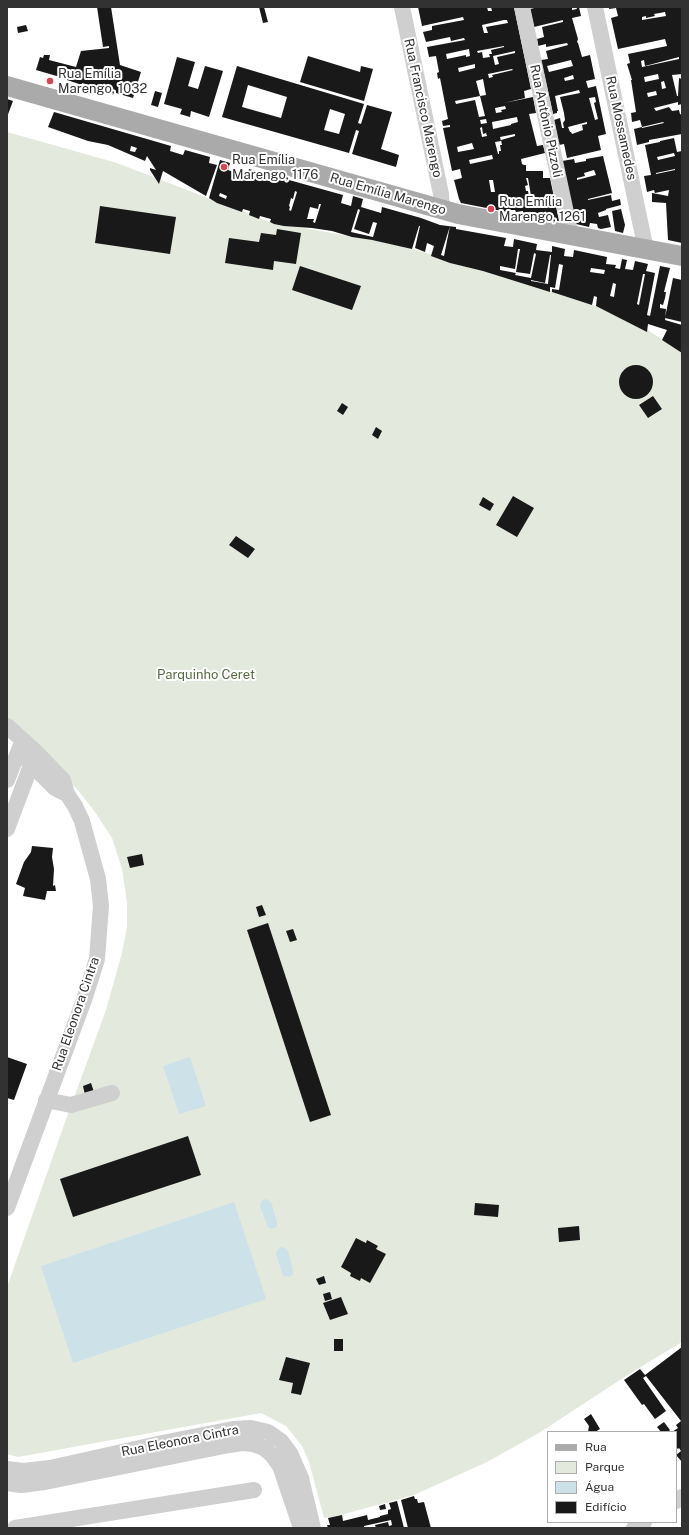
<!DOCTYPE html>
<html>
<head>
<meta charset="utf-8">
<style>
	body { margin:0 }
	#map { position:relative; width:689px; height:1535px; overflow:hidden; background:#fff; font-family:"Public Sans",sans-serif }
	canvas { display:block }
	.frame { position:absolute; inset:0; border:8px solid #323232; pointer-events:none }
	.legend { position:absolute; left:547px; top:1431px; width:130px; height:92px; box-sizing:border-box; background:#fff; border:1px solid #adadad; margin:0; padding:5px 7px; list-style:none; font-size:12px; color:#323232 }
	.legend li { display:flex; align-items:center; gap:8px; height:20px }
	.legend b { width:20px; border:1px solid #adadad }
</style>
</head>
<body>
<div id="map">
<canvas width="689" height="1535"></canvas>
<div class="frame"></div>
<ul class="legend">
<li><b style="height:5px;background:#aaa"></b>Rua</li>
<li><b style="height:11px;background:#e3e9dc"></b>Parque</li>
<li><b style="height:11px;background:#cde1e9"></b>Água</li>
<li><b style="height:11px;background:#191919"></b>Edifício</li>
</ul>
</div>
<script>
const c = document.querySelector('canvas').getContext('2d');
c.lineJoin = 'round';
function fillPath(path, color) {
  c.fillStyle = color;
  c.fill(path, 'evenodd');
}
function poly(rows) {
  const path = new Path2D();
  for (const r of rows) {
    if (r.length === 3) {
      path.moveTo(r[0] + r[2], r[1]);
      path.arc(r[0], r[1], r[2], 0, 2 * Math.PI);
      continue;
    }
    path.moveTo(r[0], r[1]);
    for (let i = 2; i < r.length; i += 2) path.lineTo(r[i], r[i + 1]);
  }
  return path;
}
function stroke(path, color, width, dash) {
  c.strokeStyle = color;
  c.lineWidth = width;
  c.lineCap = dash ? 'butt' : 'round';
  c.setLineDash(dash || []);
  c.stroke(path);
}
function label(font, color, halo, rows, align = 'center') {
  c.font = font + ' "Public Sans",sans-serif';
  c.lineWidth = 4;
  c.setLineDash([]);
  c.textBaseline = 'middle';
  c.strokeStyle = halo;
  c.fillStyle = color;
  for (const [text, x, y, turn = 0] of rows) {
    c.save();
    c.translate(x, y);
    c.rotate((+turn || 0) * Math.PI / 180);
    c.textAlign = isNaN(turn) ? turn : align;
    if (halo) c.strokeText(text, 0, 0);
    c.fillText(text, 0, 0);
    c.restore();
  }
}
fillPath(poly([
	[7,132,117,163,270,222,399,245,558,292,633,320,682,353,682,1342,629,1374,539,1433,487,1462,414,1495,337,1516,324,1518,309,1462,302,1446,286,1426,261,1413,18,1457,7,1454,7,1287,64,1125,106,1010,122,953,127,927,127,902,122,869,112,838,95,812,77,789,7,723]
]), '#e3e9dc');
fillPath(poly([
	[190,1057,206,1106,179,1114,163,1066],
	[266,1199,271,1202,277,1222,277,1227,272,1229,268,1227,260,1206,261,1201],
	[234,1202,266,1299,73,1363,41,1266],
	[280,1247,285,1248,288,1251,293,1270,293,1275,289,1277,283,1276,276,1254,277,1251]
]), '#cde1e9');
fillPath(poly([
	[97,7,111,7,120,65,141,72,133,98,82,83,82,85,67,80,67,79,36,70,40,57,43,58,44,55,50,55,49,60,76,67,81,51,109,48,109,46,103,47],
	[259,7,264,7,268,22,263,23],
	[418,7,436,7,437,8,443,7,487,7,488,11,492,11,491,7,514,7,531,89,524,91,525,98,504,103,533,97,536,113,529,114,537,146,543,145,545,153,521,159,522,164,524,165,526,165,526,171,543,171,543,178,550,178,559,221,540,218,539,213,531,214,531,212,523,213,523,211,516,212,515,210,507,210,507,212,461,203,459,199,454,180,462,178,460,169,452,171,443,128,450,127,450,125,443,126,442,121,448,119,440,78,438,79,437,73,439,72,436,56,429,57,427,47,465,40,464,38,451,41,450,37,426,42,423,32,432,30,432,26,464,20,463,17,422,26],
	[504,20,507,20,508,23,486,27,488,33,484,33,482,25],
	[504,46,504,47,491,50,492,54,489,54,490,57,483,58,482,52,478,53,477,51],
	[469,49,470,56,466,57,466,55,447,59,446,54],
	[515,51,515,53,497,57,499,64,495,65,493,56],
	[475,64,475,68,459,72,458,68],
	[512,69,513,70,492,75,493,77,489,78,488,74],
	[483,79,486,95,480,96,485,116,479,117,475,100,456,104,455,101,480,96,476,81],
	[505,106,506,109,501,110,502,112,496,113,495,108],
	[517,117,518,122,511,124,511,125,493,129,492,122],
	[486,119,487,123,481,124,480,120],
	[482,127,483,134,486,133,487,136,482,137,480,128],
	[515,134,515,136,501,140,502,145,500,145,501,151,499,151,499,154,498,154,495,142,501,141,500,137],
	[472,143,474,149,458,152,457,147],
	[492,155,493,159,470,164,469,160],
	[526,178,528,178,531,196,529,197,528,191,526,191,525,186,528,185],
	[489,180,493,180,495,192,491,192],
	[539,7,572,7,572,10,577,9,576,7,579,7,581,16,572,18,578,39,577,42,578,43,582,57,590,55,595,79,586,81,588,88,596,86,606,134,598,136,601,150,567,158,564,144,559,145,554,120,560,118,562,128,564,128,563,123,565,120,564,113,560,97,580,93,579,90,555,96,558,111,557,111,557,113,553,114,541,60,548,59,546,51,568,45,567,43,546,47,546,44,538,46,537,39,544,37,542,27,563,22,563,20,534,27,530,9],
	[571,60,573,66,549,72,547,66],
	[573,75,574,79,565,81,564,78],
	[595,97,596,102,594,103,598,119,595,120,589,98],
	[587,122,587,124,582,125,583,130,572,134,571,132,570,132,568,127],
	[609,7,681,7,682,63,681,66,682,66,682,74,672,75,677,96,678,96,679,78,682,79,682,104,678,105,678,102,654,108,656,111,669,107,672,111,679,110,680,114,682,115,682,134,649,140,649,142,637,145,634,129,642,127,642,128,664,123,663,122,642,127,640,120,632,122,631,113,636,112,631,80,632,80,627,64,630,63,628,54,667,46,665,39,618,49,611,18,618,16,616,8,609,9],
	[665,12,666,16,642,20,642,17,646,16,646,18,655,16,654,14],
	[679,57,679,59,642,67,641,61,644,60,645,66],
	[658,74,659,79,645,82,644,77],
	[664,81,666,88,662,89,661,82],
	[656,91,657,95,648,97,647,93],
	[26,25,28,31,18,33,17,27],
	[308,56,360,72,361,66,373,69,364,101,300,82],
	[177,57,195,62,188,86,198,89,205,66,223,71,209,117,191,111,190,117,180,114,182,109,164,104],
	[237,66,364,104,358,123,361,124,367,105,392,112,381,149,399,155,396,167,352,154,359,131,356,130,349,153,222,117],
	[248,85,287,97,281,118,242,107],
	[330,109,345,114,339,134,324,130],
	[155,91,162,93,158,107,151,105],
	[7,99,13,101,7,117],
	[54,112,171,146,170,151,183,155,185,150,210,157,209,163,217,165,206,196,163,171,159,184,150,170,150,168,156,170,147,156,145,161,108,145,88,141,48,127],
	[131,146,137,148,135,152,130,151],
	[674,138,677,152,682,151,682,243,668,240,666,203,652,202,652,193,668,196,669,190,655,193,654,190,647,192,644,176,651,175,645,145,660,142,660,141],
	[674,153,675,156,658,160,657,157],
	[675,169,675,170,656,174,656,173],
	[603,156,612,193,588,199,588,200,611,195,612,201,620,199,621,205,606,209,606,210,598,213,599,217,608,215,611,227,601,229,598,228,597,224,590,223,589,227,576,224,562,161,574,159,575,163,586,161,586,159],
	[594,170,596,175,577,180,577,178,585,176,584,173],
	[220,160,230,163,228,170,247,177,249,169,289,180,343,195,341,203,351,206,353,196,363,199,361,207,381,213,382,207,421,218,440,225,456,227,456,229,506,238,504,246,513,247,514,239,537,244,536,250,552,252,552,246,565,249,564,256,573,257,574,250,607,257,606,264,616,265,615,268,620,269,622,259,627,260,625,269,633,270,635,261,648,264,646,271,655,273,647,315,650,316,660,266,670,268,664,292,666,292,665,298,663,305,660,304,660,308,666,309,665,320,682,325,682,353,662,340,667,330,648,324,647,332,596,306,597,297,594,296,592,305,552,292,552,289,559,290,563,265,559,264,555,288,550,287,550,292,483,271,450,263,431,256,434,246,427,243,425,252,415,248,420,226,419,226,412,249,372,240,352,237,332,231,312,228,284,226,274,224,270,222,271,219,260,216,259,219,249,215,250,211,243,209,242,212,217,203,209,198],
	[295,191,297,192,291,211,289,210,290,207,289,206,291,198,293,199],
	[220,193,227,196,226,199,219,196],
	[319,204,321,204,315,223,313,222,314,219,307,219,310,207,318,209],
	[358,209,360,210,354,229,369,234,373,222,377,223,373,237,351,232],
	[450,226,444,256,441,255],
	[518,249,520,249,516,272,530,274,534,253,536,254,531,278,515,275,516,273,500,270,500,266,515,269],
	[550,255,551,255,548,284,531,281,531,280,545,283],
	[591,268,605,270,604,274,590,272],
	[643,274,645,274,639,305,637,304],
	[613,283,616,284,614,297,610,296],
	[100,206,176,217,170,254,95,243],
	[621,209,625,225,623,233,615,231,612,211],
	[277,229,301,233,296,264,274,261,273,270,225,263,229,238,259,242,261,233,276,235],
	[300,266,361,286,352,310,292,290],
	[673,278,682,280,682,322,665,318],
	[636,382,17],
	[653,396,662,409,648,418,639,405],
	[342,403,348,407,343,415,337,411],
	[376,427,382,431,378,439,372,435],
	[513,496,534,508,517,537,496,525],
	[483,497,494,504,490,511,479,505],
	[236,536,255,549,248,558,229,545],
	[32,846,53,848,52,857,54,869,53,886,55,885,56,891,47,891,45,900,23,896,25,888,16,884,24,862,31,852],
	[142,854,144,865,130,868,127,857],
	[262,905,266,915,259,917,256,907],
	[268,923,331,1115,310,1122,247,930],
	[293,929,297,940,290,942,286,931],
	[7,1057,27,1064,14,1100,7,1098],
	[91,1083,94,1092,85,1095,83,1086],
	[188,1136,201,1175,73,1217,60,1179],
	[475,1203,499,1205,498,1217,474,1215],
	[579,1226,580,1240,559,1242,558,1228],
	[356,1238,366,1243,367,1240,378,1246,376,1249,386,1254,370,1283,361,1278,360,1281,350,1276,351,1273,341,1267],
	[324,1276,326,1283,319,1285,316,1279],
	[330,1292,332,1299,325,1301,323,1294],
	[341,1297,348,1314,330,1320,323,1303],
	[334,1339,343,1339,343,1351,334,1351],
	[682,1347,682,1462,676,1455,681,1451,679,1448,678,1449,676,1447,676,1432,672,1432,678,1428,676,1425,681,1421,646,1376,643,1378,666,1411,655,1419,644,1404,642,1405,624,1380,640,1369,645,1375],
	[286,1357,310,1363,301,1395,291,1393,293,1383,279,1380],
	[591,1414,600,1429,595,1432,588,1432,589,1426,584,1419],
	[664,1422,670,1430,668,1432,661,1432,657,1427],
	[414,1496,415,1499,417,1499,418,1503,424,1502,431,1528,408,1528,401,1500],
	[397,1501,404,1528,376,1528,375,1525,388,1522,389,1526,392,1525,391,1520,364,1526,364,1528,328,1528,327,1525,330,1525,328,1518,342,1515,343,1521,367,1515,368,1520,380,1517,380,1516,388,1514,388,1510,391,1509,389,1503],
	[385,1504,386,1509,380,1510,379,1506]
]), '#191919');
stroke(poly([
	[402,7,441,194,442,210],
	[522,7,571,236],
	[595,7,646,250],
	[7,726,36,752,63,780,67,794,75,806,82,821,98,879,101,906,97,959,84,1000,7,1208],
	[26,759,55,788,67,794],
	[7,780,23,740],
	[7,829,36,752],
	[46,1100,71,1105,112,1093],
	[7,1469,23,1471,50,1468,162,1443,233,1429,251,1428,268,1432,281,1441,290,1453,301,1478,313,1528],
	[7,1483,21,1485,45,1482,229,1445,242,1443,253,1444,264,1448,272,1455,280,1466,301,1528],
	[676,1501,682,1497],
	[15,1528,254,1490],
	[634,1528,644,1522]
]), '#cfcfcf', 16);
stroke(poly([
	[7,86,458,214,682,256]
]), '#aaa', 20);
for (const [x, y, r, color] of [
	[50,81,4,"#d94459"],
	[224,167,4,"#d94459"],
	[491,209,4,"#d94459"]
]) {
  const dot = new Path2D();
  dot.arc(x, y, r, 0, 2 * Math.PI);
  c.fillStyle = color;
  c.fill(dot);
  stroke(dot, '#fff', 1.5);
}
label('13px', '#323232', '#fff', [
	["Rua Emília",58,74],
	["Marengo, 1032",58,89],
	["Rua Emília",232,160],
	["Marengo, 1176",232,175],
	["Rua Emília",499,202],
	["Marengo, 1261",499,217]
], 'left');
label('13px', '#323232', '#fff', [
	["Rua Francisco Marengo",423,108,78],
	["Rua Antônio Pizzoli",546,121,78],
	["Rua Mossamedes",621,128,78],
	["Rua Emília Marengo",388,194,16],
	["Rua Eleonora Cintra",76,1014,-71],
	["Rua Eleonora Cintra",180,1441,-11]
]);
label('13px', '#586c42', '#fff', [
	["Parquinho Ceret",206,675]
]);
</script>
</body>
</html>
